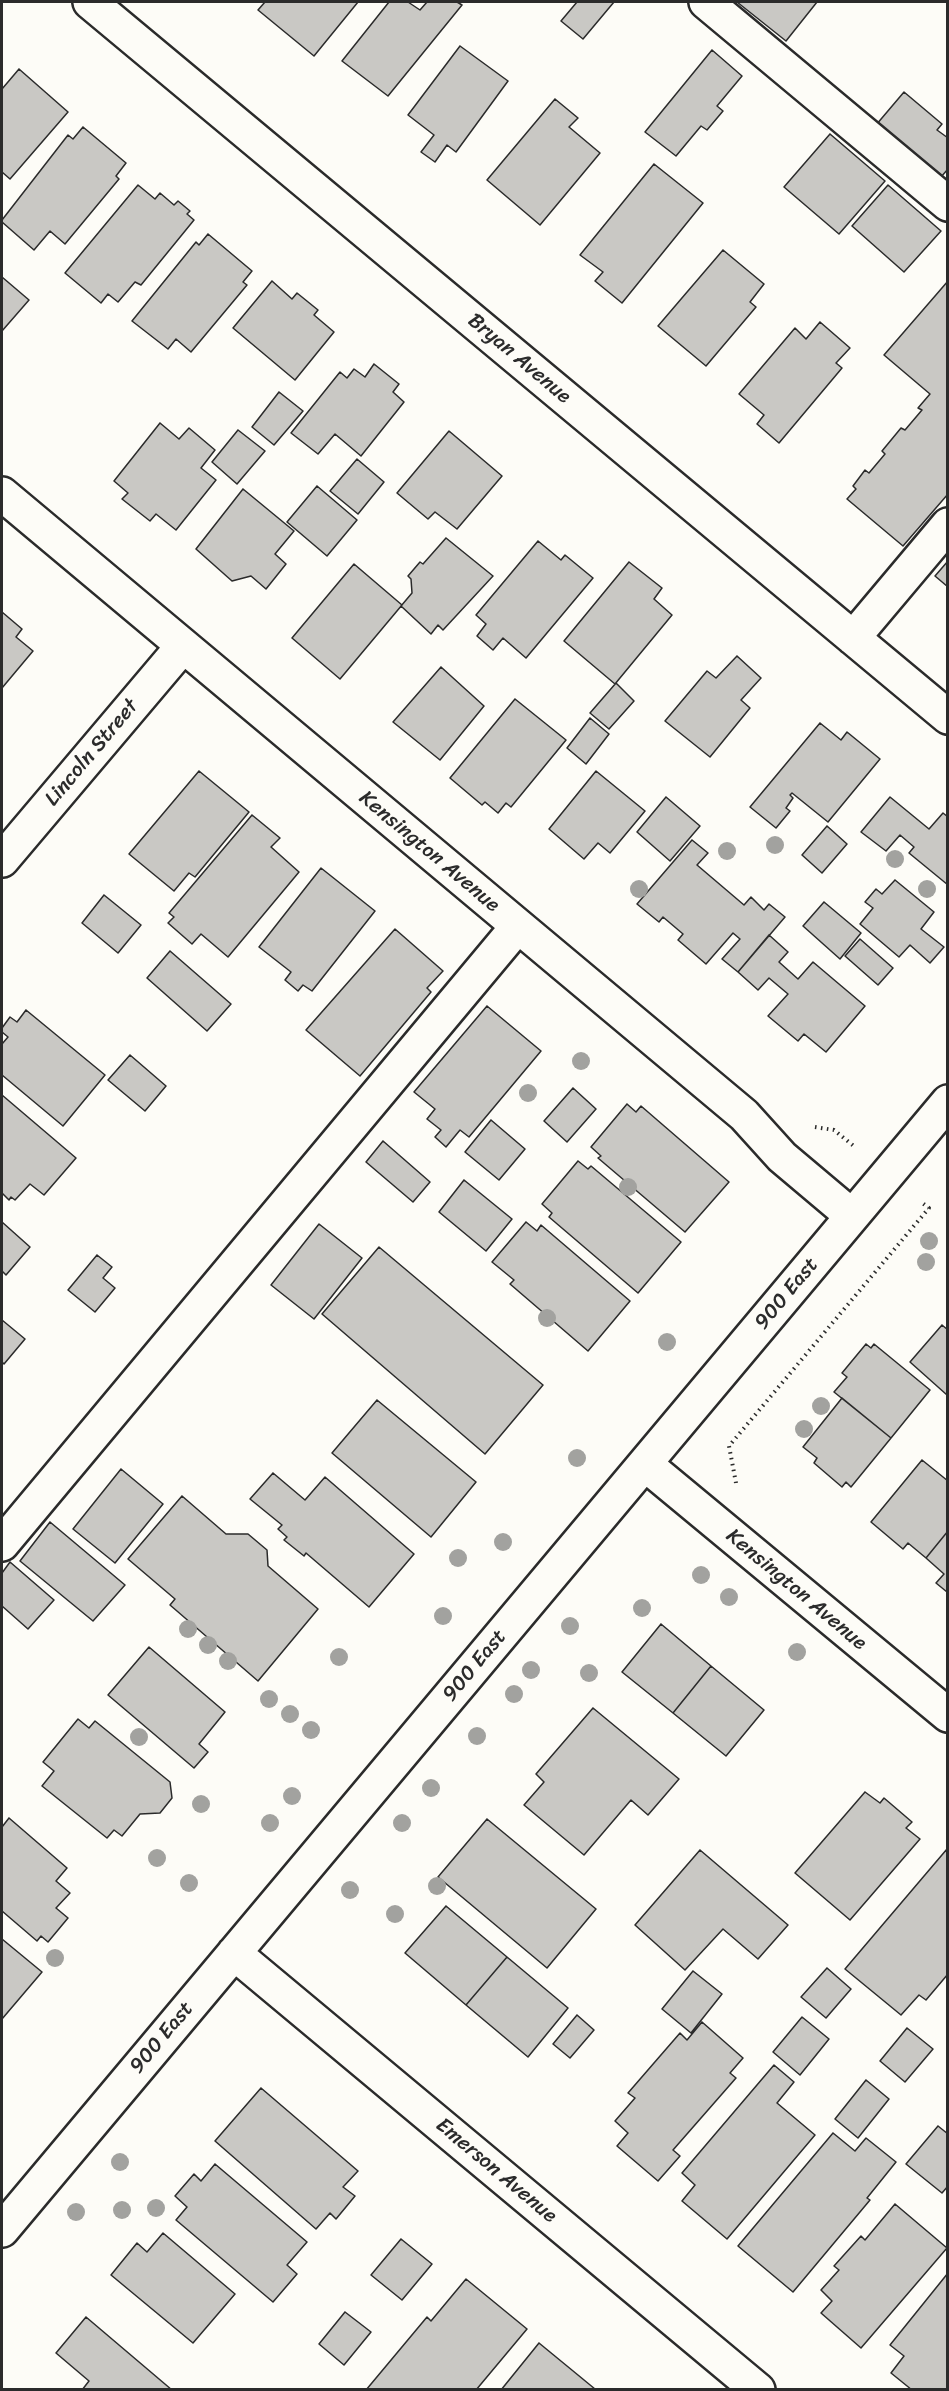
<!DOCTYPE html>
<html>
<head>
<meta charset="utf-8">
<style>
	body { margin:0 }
	#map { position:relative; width:949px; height:2391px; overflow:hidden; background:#fdfcf7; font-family:Sriracha,sans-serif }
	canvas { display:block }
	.frame { position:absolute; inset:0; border:3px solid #2b2b2b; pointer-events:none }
</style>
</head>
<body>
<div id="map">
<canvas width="949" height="2391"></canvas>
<div class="frame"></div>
</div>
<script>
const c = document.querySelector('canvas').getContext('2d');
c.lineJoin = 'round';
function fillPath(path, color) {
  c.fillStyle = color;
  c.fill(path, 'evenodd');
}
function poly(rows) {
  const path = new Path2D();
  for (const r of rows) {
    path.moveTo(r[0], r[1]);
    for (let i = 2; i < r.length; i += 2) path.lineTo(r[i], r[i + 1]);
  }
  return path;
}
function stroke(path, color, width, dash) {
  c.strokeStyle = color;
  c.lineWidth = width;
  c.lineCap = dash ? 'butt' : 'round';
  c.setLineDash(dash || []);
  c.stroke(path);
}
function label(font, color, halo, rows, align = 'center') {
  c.font = font + ' Sriracha,sans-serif';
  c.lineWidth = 6;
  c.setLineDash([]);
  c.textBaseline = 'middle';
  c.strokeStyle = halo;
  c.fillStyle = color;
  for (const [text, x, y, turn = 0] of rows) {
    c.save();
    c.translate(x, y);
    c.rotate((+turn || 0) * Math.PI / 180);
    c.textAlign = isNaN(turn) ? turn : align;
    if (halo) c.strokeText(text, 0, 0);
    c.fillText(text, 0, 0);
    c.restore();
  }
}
const building = poly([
	[265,2,358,2,314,56,258,10,265,2],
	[389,2,408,2,420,10,427,2,457,2,462,5,388,96,342,61,389,2],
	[577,2,614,2,583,39,561,21,577,2],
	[737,2,817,2,786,41,737,2],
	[460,46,508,81,456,152,447,145,435,162,421,152,434,135,408,115,460,46],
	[712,50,742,76,717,106,723,111,707,130,701,126,676,156,645,132,712,50],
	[19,69,68,112,10,179,2,172,2,89,19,69],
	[904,92,942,124,937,130,948,138,948,169,941,177,876,125,904,92],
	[555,99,578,118,569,127,600,153,540,225,487,180,555,99],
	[83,127,126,163,116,176,119,179,65,244,50,231,34,250,2,222,2,220,68,135,73,139,83,127],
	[830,134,885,181,839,234,784,187,830,134],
	[654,164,703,203,622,303,595,281,603,272,580,255,654,164],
	[138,185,155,199,160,193,174,205,178,201,190,211,187,214,194,220,141,285,135,282,118,302,108,294,101,303,65,273,138,185],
	[888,185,941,231,904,272,852,226,888,185],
	[208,234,252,271,243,282,247,285,191,352,176,339,168,349,132,321,196,242,199,245,208,234],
	[723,250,764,284,750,302,756,307,706,366,658,326,723,250],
	[2,277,29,300,2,331,2,277],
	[272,281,292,299,297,293,318,310,314,315,334,332,295,380,233,328,272,281],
	[948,281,948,494,903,546,847,499,856,489,853,486,865,470,869,473,885,454,882,451,901,428,905,430,922,410,918,408,930,394,884,355,948,281],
	[820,322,850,348,836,363,842,368,779,443,757,424,764,415,739,394,795,328,806,339,820,322],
	[374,364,399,384,393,392,404,402,361,456,335,434,318,454,291,433,340,372,347,378,354,369,365,377,374,364],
	[279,392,303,411,274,445,252,427,279,392],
	[160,423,179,439,189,428,215,450,201,468,216,480,176,530,156,514,150,521,122,499,128,493,114,481,160,423],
	[238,430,265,451,237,484,212,462,238,430],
	[449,431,502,476,457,529,435,512,428,519,397,493,449,431],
	[357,459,384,482,358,514,330,491,357,459],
	[317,486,357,520,327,556,287,522,317,486],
	[243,489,294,531,275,554,286,564,266,589,251,576,232,581,196,549,243,489],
	[446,538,493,576,443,630,438,625,431,634,401,606,412,593,411,579,408,576,420,562,423,564,446,538],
	[538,541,561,560,565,555,593,578,526,658,503,638,493,650,477,636,486,624,476,615,538,541],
	[948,561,948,587,935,576,948,561],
	[629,562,662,588,654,599,672,615,615,684,564,641,629,562],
	[354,564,402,605,340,679,292,638,354,564],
	[2,612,22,629,16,637,33,651,2,688,2,612],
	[737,656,761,678,741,700,750,708,710,757,665,721,707,671,716,678,737,656],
	[441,667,484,706,440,760,393,722,441,667],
	[616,683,634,701,609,729,590,713,616,683],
	[515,699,566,740,511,807,506,803,498,813,485,802,482,805,450,778,515,699],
	[590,718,609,734,586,764,567,748,590,718],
	[820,723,841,740,847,732,880,759,828,822,792,793,790,795,793,798,786,808,790,811,776,828,750,807,820,723],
	[199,771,249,812,195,877,189,873,174,891,129,854,199,771],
	[596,771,645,811,610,853,598,843,584,859,549,829,596,771],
	[666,797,700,826,670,861,637,832,666,797],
	[890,797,929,829,943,813,948,817,948,885,909,853,914,847,900,835,886,851,861,832,890,797],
	[252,815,280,838,271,847,299,872,228,957,201,934,192,944,168,923,174,917,169,913,252,815],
	[827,826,847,844,822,873,802,855,827,826],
	[692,840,708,853,697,865,744,905,751,897,764,910,769,904,785,917,738,972,722,959,740,939,733,933,706,964,678,940,683,934,663,917,659,922,637,904,692,840],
	[321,868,375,911,312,991,303,985,298,991,285,980,291,972,259,947,321,868],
	[895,880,934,912,921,929,944,947,930,963,910,945,899,957,860,924,873,908,865,902,876,889,882,894,895,880],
	[104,895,141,925,118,953,82,923,104,895],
	[824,902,861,933,840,959,803,926,824,902],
	[395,929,443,971,427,988,431,992,360,1076,306,1030,395,929],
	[769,935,788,952,779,962,798,979,813,962,865,1006,826,1052,804,1034,798,1041,768,1016,788,994,769,978,758,990,738,972,769,935],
	[860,939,893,968,878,985,845,956,860,939],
	[170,951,231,1004,207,1031,147,978,170,951],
	[487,1006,541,1051,469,1137,460,1130,446,1147,435,1137,441,1130,427,1119,435,1109,414,1092,487,1006],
	[26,1010,105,1075,63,1126,2,1075,2,1044,8,1037,2,1032,2,1028,10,1017,17,1022,26,1010],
	[130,1055,166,1086,145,1111,108,1080,130,1055],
	[573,1088,596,1109,567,1142,544,1121,573,1088],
	[2,1095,76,1158,44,1195,30,1184,15,1200,11,1197,9,1200,2,1193,2,1095],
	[627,1104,636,1112,641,1106,729,1182,685,1232,598,1158,601,1156,591,1147,627,1104],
	[491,1120,525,1149,499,1180,465,1152,491,1120],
	[383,1141,430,1182,413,1202,366,1162,383,1141],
	[578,1161,588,1169,591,1166,681,1242,638,1293,549,1217,552,1213,542,1204,578,1161],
	[464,1180,512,1219,486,1251,439,1212,464,1180],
	[2,1222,30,1247,6,1275,2,1271,2,1222],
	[526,1222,537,1231,541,1225,630,1301,588,1351,510,1284,514,1280,492,1262,526,1222],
	[319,1224,362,1258,314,1319,271,1285,319,1224],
	[379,1247,543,1385,485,1454,322,1314,379,1247],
	[97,1255,112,1267,103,1278,115,1288,95,1312,68,1290,97,1255],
	[2,1320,25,1339,4,1364,2,1362,2,1320],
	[942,1325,948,1330,947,1395,910,1362,942,1325],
	[866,1344,871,1348,874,1344,930,1390,891,1438,834,1392,847,1377,842,1373,866,1344],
	[842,1398,891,1438,851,1487,846,1482,842,1487,814,1463,817,1458,803,1447,842,1398],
	[377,1400,476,1482,431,1537,332,1453,377,1400],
	[922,1460,948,1481,948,1531,926,1558,908,1543,903,1549,871,1522,922,1460],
	[121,1469,163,1504,115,1563,73,1529,121,1469],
	[273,1473,305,1500,325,1477,414,1554,369,1607,306,1553,304,1556,284,1540,287,1537,278,1529,282,1525,250,1499,273,1473],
	[182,1496,226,1534,248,1534,267,1550,268,1566,318,1609,258,1681,170,1605,175,1599,128,1559,182,1496],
	[50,1522,125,1585,93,1621,20,1561,50,1522],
	[948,1531,948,1590,947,1592,936,1583,944,1574,926,1558,948,1531],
	[10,1562,54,1600,28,1629,2,1606,2,1573,10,1562],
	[661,1624,711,1666,673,1713,622,1672,661,1624],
	[149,1647,225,1712,199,1744,208,1752,194,1768,108,1695,149,1647],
	[711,1666,764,1710,726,1756,673,1713,711,1666],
	[593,1708,679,1779,648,1815,631,1800,584,1855,524,1805,544,1782,536,1774,593,1708],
	[78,1719,89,1728,95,1721,170,1782,172,1798,160,1813,140,1814,122,1836,114,1830,107,1838,42,1786,54,1771,43,1762,78,1719],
	[865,1792,880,1803,884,1798,912,1822,906,1828,920,1839,850,1920,795,1873,865,1792],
	[9,1818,67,1868,56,1881,70,1893,56,1908,68,1918,48,1942,41,1936,37,1941,2,1911,2,1827,9,1818],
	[487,1819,596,1909,547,1968,438,1877,487,1819],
	[947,1849,948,1974,926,2000,919,1995,901,2015,845,1969,947,1849],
	[700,1850,788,1925,758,1959,723,1929,685,1970,635,1925,700,1850],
	[446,1906,507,1957,466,2005,405,1953,446,1906],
	[2,1939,42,1972,2,2019,2,1939],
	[507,1957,568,2008,528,2057,466,2005,507,1957],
	[827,1968,851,1989,826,2018,801,1997,827,1968],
	[693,1971,722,1994,691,2033,662,2009,693,1971],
	[577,2015,594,2030,570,2058,553,2044,577,2015],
	[802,2017,829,2039,800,2075,773,2052,802,2017],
	[702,2022,743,2058,730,2073,736,2078,673,2150,680,2156,658,2181,617,2146,628,2133,615,2121,635,2098,628,2093,680,2033,687,2040,702,2022],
	[907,2028,933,2049,905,2082,880,2061,907,2028],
	[774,2065,794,2082,777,2103,815,2135,727,2239,682,2201,695,2185,682,2173,774,2065],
	[866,2080,889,2099,858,2138,835,2119,866,2080],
	[261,2088,358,2171,343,2187,355,2196,336,2219,330,2213,316,2229,215,2141,261,2088],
	[938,2126,948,2134,948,2186,942,2193,906,2164,938,2126],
	[833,2133,855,2151,866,2138,896,2162,867,2198,870,2200,793,2292,738,2246,833,2133],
	[215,2164,307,2242,287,2265,297,2274,273,2302,176,2220,187,2207,175,2196,194,2174,201,2181,215,2164],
	[895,2204,947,2248,861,2348,821,2313,832,2301,821,2290,839,2270,834,2266,861,2236,865,2240,895,2204],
	[163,2233,235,2294,193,2343,111,2275,137,2243,147,2252,163,2233],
	[401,2239,432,2264,402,2300,371,2275,401,2239],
	[948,2273,948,2390,912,2390,891,2373,904,2356,890,2345,948,2273],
	[466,2279,527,2329,476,2390,366,2390,427,2317,431,2321,466,2279],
	[345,2312,371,2332,344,2365,319,2344,345,2312],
	[86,2317,172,2390,82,2390,89,2381,56,2353,86,2317],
	[539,2343,595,2389,501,2390,539,2343]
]);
fillPath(building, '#c9c8c4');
stroke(building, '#2b2b2b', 1.5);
const minor = poly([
	[90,2,948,717],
	[706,2,948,204],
	[2,494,744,1115,782,1157,852,1216],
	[853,638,948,525],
	[2,860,183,646],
	[645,1464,948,1715],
	[2,1544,518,926],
	[234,1953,758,2390],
	[2,2230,948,1102]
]);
stroke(minor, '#2b2b2b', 38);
stroke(poly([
	[815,1127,834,1130,855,1147],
	[736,1483,729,1446,929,1208,921,1202]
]), '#2b2b2b', 4, [1.5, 4.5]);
stroke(minor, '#fdfcf7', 33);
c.fillStyle = '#a2a29f';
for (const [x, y] of [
	[775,845],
	[727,851],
	[895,859],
	[639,889],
	[927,889],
	[581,1061],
	[528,1093],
	[628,1187],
	[929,1241],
	[926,1262],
	[547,1318],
	[667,1342],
	[821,1406],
	[804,1429],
	[577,1458],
	[503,1542],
	[458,1558],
	[701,1575],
	[729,1597],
	[642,1608],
	[443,1616],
	[570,1626],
	[188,1629],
	[208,1645],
	[797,1652],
	[339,1657],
	[228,1661],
	[531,1670],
	[589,1673],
	[514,1694],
	[269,1699],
	[290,1714],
	[311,1730],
	[477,1736],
	[139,1737],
	[431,1788],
	[292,1796],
	[201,1804],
	[270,1823],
	[402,1823],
	[157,1858],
	[189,1883],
	[437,1886],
	[350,1890],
	[395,1914],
	[55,1958],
	[120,2162],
	[156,2208],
	[122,2210],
	[76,2212]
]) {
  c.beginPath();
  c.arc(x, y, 9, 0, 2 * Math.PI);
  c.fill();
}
label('21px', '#2b2b2b', '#fdfcf7', [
	["Bryan Avenue",519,359,40],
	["Lincoln Street",92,753,-50],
	["Kensington Avenue",429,852,40],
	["900 East",787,1294,-50],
	["Kensington Avenue",796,1590,40],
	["900 East",475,1666,-50],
	["900 East",162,2038,-50],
	["Emerson Avenue",496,2171,40]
]);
</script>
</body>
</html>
